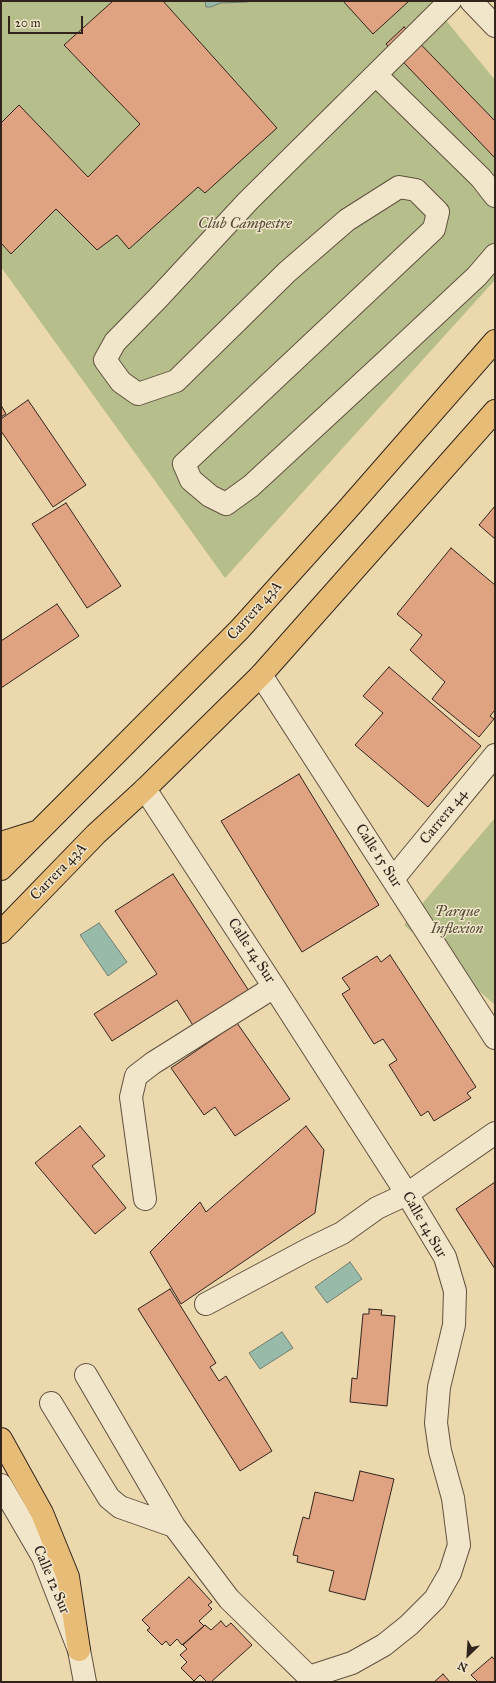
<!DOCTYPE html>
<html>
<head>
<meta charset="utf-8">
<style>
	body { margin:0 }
	#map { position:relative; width:496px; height:1683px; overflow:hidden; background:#ebd9ad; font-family:"IM FELL Great Primer",serif }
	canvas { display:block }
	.frame { position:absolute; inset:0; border:2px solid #32241c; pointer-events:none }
	.north { position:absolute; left:448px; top:1635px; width:40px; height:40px; -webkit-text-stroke:3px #f2e6ca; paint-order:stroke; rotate:205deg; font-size:11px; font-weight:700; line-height:16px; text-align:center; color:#32241c }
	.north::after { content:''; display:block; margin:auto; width:14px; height:18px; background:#32241c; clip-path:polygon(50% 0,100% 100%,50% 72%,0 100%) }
	.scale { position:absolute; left:8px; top:16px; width:75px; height:18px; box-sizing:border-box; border:2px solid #32241c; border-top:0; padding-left:5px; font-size:12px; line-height:14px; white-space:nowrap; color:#32241c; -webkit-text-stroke:3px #f2e6ca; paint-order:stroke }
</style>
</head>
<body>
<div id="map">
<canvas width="496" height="1683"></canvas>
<div class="frame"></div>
<div class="north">N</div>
<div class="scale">20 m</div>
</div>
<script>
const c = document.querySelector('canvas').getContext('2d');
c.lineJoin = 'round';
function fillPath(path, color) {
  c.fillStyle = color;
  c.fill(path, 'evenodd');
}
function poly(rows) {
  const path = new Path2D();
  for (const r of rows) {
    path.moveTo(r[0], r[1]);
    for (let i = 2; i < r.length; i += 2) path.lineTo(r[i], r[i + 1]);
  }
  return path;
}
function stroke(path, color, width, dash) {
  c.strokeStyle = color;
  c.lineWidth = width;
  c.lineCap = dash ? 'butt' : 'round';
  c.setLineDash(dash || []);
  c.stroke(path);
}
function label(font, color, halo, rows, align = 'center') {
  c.font = font + ' "IM FELL Great Primer",serif';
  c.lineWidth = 3;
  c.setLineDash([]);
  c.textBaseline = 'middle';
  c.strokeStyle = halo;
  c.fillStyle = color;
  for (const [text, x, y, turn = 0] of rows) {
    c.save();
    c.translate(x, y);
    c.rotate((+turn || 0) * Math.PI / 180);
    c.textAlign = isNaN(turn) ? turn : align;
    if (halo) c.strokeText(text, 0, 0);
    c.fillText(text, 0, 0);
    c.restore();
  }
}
fillPath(poly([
	[1,1,430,1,495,80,495,280,225,578,1,267],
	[495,818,495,1005,404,925]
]), '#b6bf8b');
const water = poly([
	[205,1,247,1,248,2,220,3,211,7,206,7,205,1],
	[99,923,127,962,108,976,80,935,99,923],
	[350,1262,362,1279,327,1303,315,1287,350,1262],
	[282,1332,293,1348,260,1369,249,1353,282,1332]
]);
fillPath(water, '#98baa9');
stroke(water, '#6f7e71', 1);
const building = poly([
	[113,1,163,1,277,128,205,193,198,187,129,249,117,235,97,250,56,209,11,254,1,243,1,123,19,105,88,177,140,124,64,45,113,1],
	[343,1,409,1,373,34,343,1],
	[404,27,495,121,495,158,386,44,404,27],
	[28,400,86,485,53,507,1,431,1,419,28,400],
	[1,405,6,414,1,417,1,405],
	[66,503,121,586,87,608,32,524,66,503],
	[495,506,495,539,479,525,495,506],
	[451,548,495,585,495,710,490,716,494,719,479,737,432,699,445,682,410,650,422,635,397,614,451,548],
	[57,604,79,636,1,688,1,641,57,604],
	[389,667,481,746,428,807,355,745,383,713,363,696,389,667],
	[299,774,379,905,302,952,221,821,299,774],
	[173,874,249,991,194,1027,177,1000,112,1041,94,1014,157,974,115,911,173,874],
	[390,955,476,1087,467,1093,471,1098,434,1121,428,1111,421,1116,389,1065,397,1060,383,1039,374,1044,342,994,350,989,342,978,377,956,381,962,390,955],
	[237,1023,290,1099,235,1136,215,1107,204,1115,171,1068,237,1023],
	[80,1126,105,1156,92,1166,126,1208,95,1234,35,1163,80,1126],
	[306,1126,324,1150,315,1213,181,1304,150,1252,200,1202,206,1212,306,1126],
	[495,1182,495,1269,456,1209,495,1182],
	[170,1289,216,1363,210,1367,219,1381,226,1376,272,1451,240,1471,138,1309,170,1289],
	[369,1309,382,1310,381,1315,395,1316,387,1406,350,1402,352,1378,357,1379,363,1314,369,1314,369,1309],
	[360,1471,394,1479,365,1600,329,1591,334,1571,297,1562,298,1556,293,1555,303,1517,309,1519,315,1492,353,1501,360,1471],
	[189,1577,212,1602,208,1605,212,1609,199,1621,204,1626,182,1645,177,1639,170,1646,166,1641,162,1645,147,1630,150,1628,142,1620,189,1577],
	[221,1621,226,1627,231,1623,252,1645,211,1682,207,1682,200,1675,194,1681,181,1668,187,1662,180,1655,187,1649,183,1645,205,1625,211,1630,221,1621],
	[492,1657,495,1660,495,1682,478,1682,471,1675,492,1657],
	[443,1674,450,1682,434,1682,443,1674]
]);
fillPath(building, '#dfa382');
stroke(building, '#32241c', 1);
const minor = poly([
	[450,1,248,201,159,297,115,342,105,360,121,382,138,394,176,381,287,272,347,220,399,187,416,190,438,212,434,229,184,464,191,480,210,496,226,504,251,486,385,362,477,276,495,255],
	[471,1,495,26],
	[376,75,481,178,495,196],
	[261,675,495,1038],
	[393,879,495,755],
	[145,1199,131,1097,136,1076,153,1063,274,987],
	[206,1304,309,1249,342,1233,377,1208,407,1194,495,1133],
	[86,1375,174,1526,229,1599,309,1677,352,1663,384,1645,409,1625,435,1599,450,1573,459,1545,453,1498,440,1451,436,1423,439,1387,454,1325,455,1291,445,1257,407,1194,274,987,145,789],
	[51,1403,109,1498,120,1507,174,1526],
	[1,1485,43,1557,79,1650,85,1682]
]);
const major = poly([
	[1,843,36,832],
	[1,869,240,629,347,510,495,341],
	[1,932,96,834,145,789,261,675,495,411],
	[1,1439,42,1513,68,1577,79,1650]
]);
stroke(minor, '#605140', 24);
stroke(major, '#32241c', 24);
stroke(minor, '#f2e6ca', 22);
stroke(major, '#e6bc76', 22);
label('italic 15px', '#534b38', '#f2e6ca', [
	["Club Campestre",245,224],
	["Parque",457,912],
	["Inflexion",457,929]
]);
label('15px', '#32241c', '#f2e6ca', [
	["Carrera 43A",255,611,-48],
	["Carrera 44",444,817,-51],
	["Calle 15 Sur",378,856,57],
	["Carrera 43A",59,872,-46],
	["Calle 14 Sur",251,951,57],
	["Calle 14 Sur",424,1225,60],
	["Calle 12 Sur",51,1580,67]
]);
</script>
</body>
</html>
